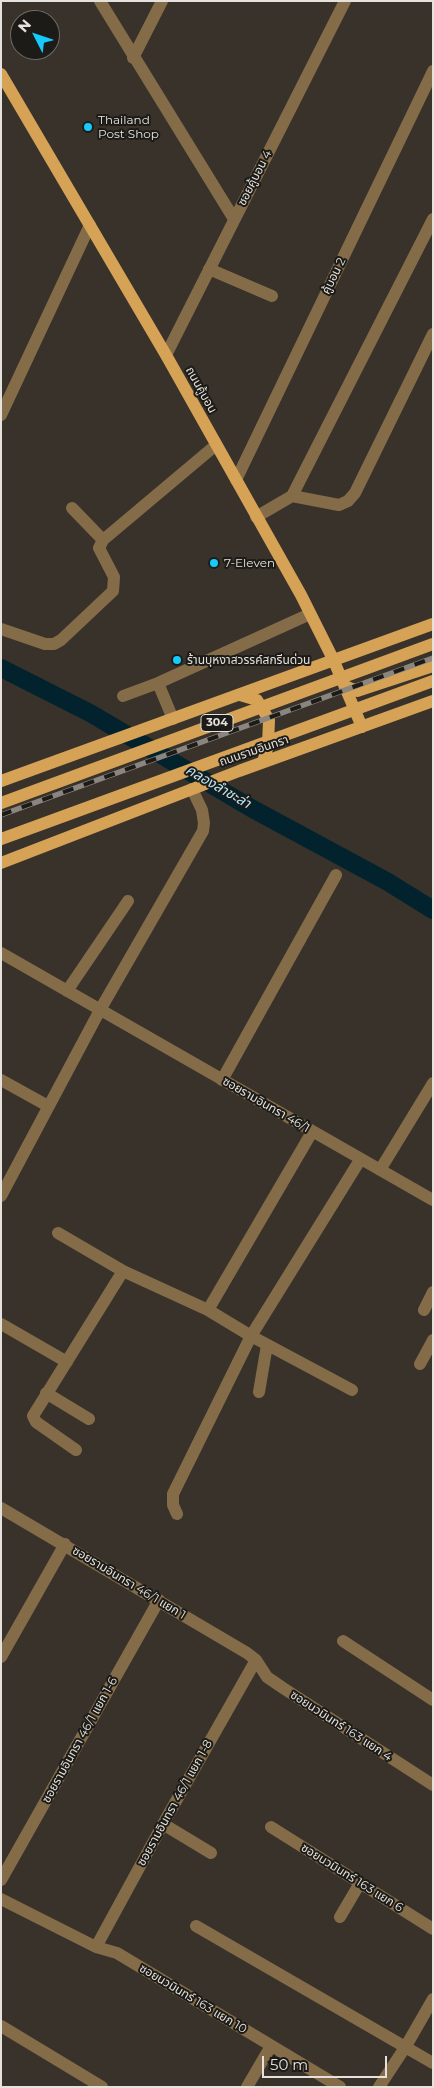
<!DOCTYPE html>
<html>
<head>
<meta charset="utf-8">
<style>
	body { margin:0 }
	#map { position:relative; width:434px; height:2088px; overflow:hidden; background:#38322a; font-family:Montserrat,sans-serif }
	canvas { display:block }
	.frame { position:absolute; inset:0; border:2px solid #e5e2dd; pointer-events:none }
	.north { position:absolute; left:10px; top:10px; width:50px; height:50px; box-sizing:border-box; background:#1d1b17; border:1px solid #6d6b66; border-radius:50%; rotate:311deg; font-size:14px; font-weight:700; line-height:20px; text-align:center; color:#e5e2dd }
	.north::after { content:''; display:block; margin:auto; width:18px; height:22px; background:#16cafb; clip-path:polygon(50% 0,100% 100%,50% 72%,0 100%) }
	.scale { position:absolute; left:262px; top:2056px; width:125px; height:22px; box-sizing:border-box; border:2px solid #e5e2dd; border-top:0; padding-left:6px; font-size:15px; line-height:18px; white-space:nowrap; color:#e5e2dd; -webkit-text-stroke:4px #1d1b17; paint-order:stroke }
</style>
</head>
<body>
<div id="map">
<canvas width="434" height="2088"></canvas>
<div class="frame"></div>
<div class="north">N</div>
<div class="scale">50 m</div>
</div>
<script>
const c = document.querySelector('canvas').getContext('2d');
c.lineJoin = 'round';
function poly(rows) {
  const path = new Path2D();
  for (const r of rows) {
    path.moveTo(r[0], r[1]);
    for (let i = 2; i < r.length; i += 2) path.lineTo(r[i], r[i + 1]);
  }
  return path;
}
function stroke(path, color, width, dash) {
  c.strokeStyle = color;
  c.lineWidth = width;
  c.lineCap = dash ? 'butt' : 'round';
  c.setLineDash(dash || []);
  c.stroke(path);
}
function label(font, color, halo, rows, align = 'center') {
  c.font = font + ' Montserrat,"Noto Sans Thai",sans-serif';
  c.lineWidth = 4;
  c.setLineDash([]);
  c.textBaseline = 'middle';
  c.strokeStyle = halo;
  c.fillStyle = color;
  for (const [text, x, y, turn = 0] of rows) {
    c.save();
    c.translate(x, y);
    c.rotate((+turn || 0) * Math.PI / 180);
    c.textAlign = isNaN(turn) ? turn : align;
    if (halo) c.strokeText(text, 0, 0);
    c.fillText(text, 0, 0);
    c.restore();
  }
}
stroke(poly([
	[1,668,90,713,251,808,388,882,433,910]
]), '#02232d', 18);
stroke(poly([
	[100,1,234,219],
	[133,58,162,1],
	[209,269,272,296],
	[166,355,345,1],
	[1,415,90,225],
	[236,480,433,71],
	[292,496,339,505,348,501,355,493,433,334],
	[72,508,103,540],
	[256,517,292,496,433,219],
	[1,629,45,644,54,644,61,640,113,591,114,577,99,548,103,540,216,445],
	[158,683,173,719],
	[123,696,158,683,310,614],
	[1,953,433,1200],
	[67,991,128,901],
	[1,1080,48,1106],
	[222,1080,336,875],
	[380,1170,433,1083],
	[1,1196,100,1010,203,831,204,823,202,810,192,789],
	[58,1233,123,1271,208,1310,251,1336,352,1390],
	[208,1310,312,1132],
	[424,1310,433,1292],
	[1,1324,67,1362],
	[420,1364,433,1340],
	[259,1392,267,1345],
	[46,1393,89,1419],
	[76,1450,36,1422,33,1416,123,1271],
	[1,1508,247,1653,256,1660,267,1677,283,1688,433,1785],
	[177,1514,173,1505,173,1494,251,1336,360,1160],
	[343,1641,433,1700],
	[1,1657,65,1544],
	[163,1824,211,1853],
	[271,1827,433,1929],
	[1,1880,159,1600],
	[1,1899,96,1947,117,1953,340,2087],
	[340,1917,360,1883],
	[196,1926,433,2063],
	[96,1947,163,1824,256,1660],
	[1,2026,102,2087],
	[247,2087,271,2046],
	[379,2087,406,2046,433,1999]
]), '#846c49', 12);
stroke(poly([
	[1,74,166,355,301,595,333,659,362,727],
	[345,686,357,691,433,666],
	[240,695,257,700,269,720,268,745,263,762],
	[1,781,433,624],
	[1,863,239,771,433,701]
]), '#d5a256', 12);
const rail = poly([
	[1,815,433,658]
]);
stroke(rail, '#8a857f', 5.5);
stroke(rail, '#1d1b17', 4, [11]);
stroke(poly([
	[1,803,433,644],
	[1,839,433,681]
]), '#d5a256', 12);
for (const [x, y, r, color] of [
	[88,127,5,"#16cafb"],
	[214,563,5,"#16cafb"],
	[177,660,5,"#16cafb"]
]) {
  const dot = new Path2D();
  dot.arc(x, y, r, 0, 2 * Math.PI);
  c.fillStyle = color;
  c.fill(dot);
  stroke(dot, '#1d1b17', 2);
}
for (const [x, y, w] of [
	[217,723,32]
]) {
  const box = new Path2D();
  box.roundRect(x - w / 2, y - 8.5, w, 17, 4);
  c.fillStyle = '#1d1b17';
  c.fill(box);
  stroke(box, '#e5e2dd', 1);
}
label('bold 11px', '#e5e2dd', null, [
	["304",217,723]
]);
label('12px', '#e5e2dd', '#1d1b17', [
	["Thailand",98,120],
	["Post Shop",98,134],
	["7-Eleven",224,563],
	["ร้านบุหงาสวรรค์สกรีนด่วน",187,660]
], 'left');
label('12px', '#e5e2dd', '#1d1b17', [
	["ซอยคู้บอน 4",255,178,-63],
	["คู้บอน 2",334,276,-64],
	["ถนนคู้บอน",201,390,61],
	["ถนนรามอินทรา",254,751,-19],
	["ซอยรามอินทรา 46/1",266,1105,30],
	["ซอยรามอินทรา 46/1 แยก 1",129,1583,31],
	["ซอยนวมินทร์ 163 แยก 4",341,1726,33],
	["ซอยรามอินทรา 46/1 แยก 1-6",80,1740,-61],
	["ซอยรามอินทรา 46/1 แยก 1-8",175,1803,-61],
	["ซอยนวมินทร์ 163 แยก 6",352,1878,32],
	["ซอยนวมินทร์ 163 แยก 10",193,1999,31]
]);
label('italic 14px', '#b5e9fe', '#1d1b17', [
	["คลองลำชะล่า",218,787,30]
]);
</script>
</body>
</html>
